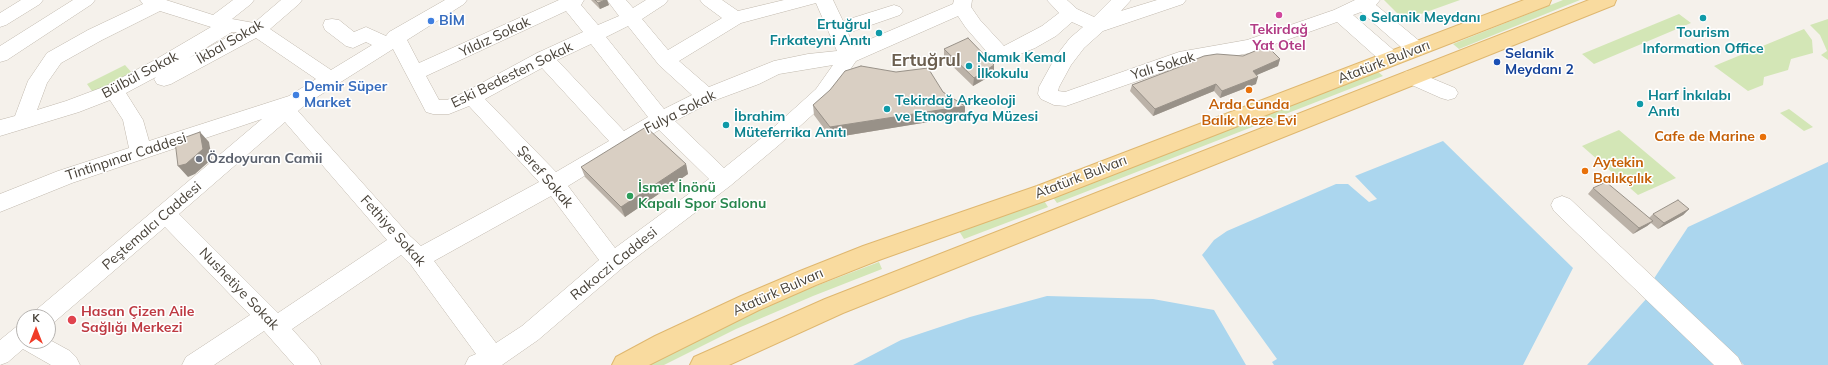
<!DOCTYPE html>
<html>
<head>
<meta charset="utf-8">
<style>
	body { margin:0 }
	#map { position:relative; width:1828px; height:365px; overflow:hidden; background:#f5f1eb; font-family:Mulish,sans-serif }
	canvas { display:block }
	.north { position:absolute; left:16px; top:309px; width:40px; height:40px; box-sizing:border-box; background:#fff; border:1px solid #b6b3b0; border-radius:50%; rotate:0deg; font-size:11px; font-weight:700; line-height:16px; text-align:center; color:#484239 }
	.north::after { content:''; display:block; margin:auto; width:14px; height:18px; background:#f03b27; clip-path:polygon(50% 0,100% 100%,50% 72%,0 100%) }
</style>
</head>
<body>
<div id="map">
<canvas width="1828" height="365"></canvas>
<div class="north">K</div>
</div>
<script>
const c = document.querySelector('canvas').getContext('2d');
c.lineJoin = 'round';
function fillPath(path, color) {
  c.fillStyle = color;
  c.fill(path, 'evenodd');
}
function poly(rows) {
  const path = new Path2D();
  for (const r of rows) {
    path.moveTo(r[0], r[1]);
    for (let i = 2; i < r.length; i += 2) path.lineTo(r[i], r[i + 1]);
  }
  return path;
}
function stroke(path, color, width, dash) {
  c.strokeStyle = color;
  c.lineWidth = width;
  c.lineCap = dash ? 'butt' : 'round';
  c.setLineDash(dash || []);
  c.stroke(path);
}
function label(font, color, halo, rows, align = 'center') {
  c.font = font + ' Mulish,sans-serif';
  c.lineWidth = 3;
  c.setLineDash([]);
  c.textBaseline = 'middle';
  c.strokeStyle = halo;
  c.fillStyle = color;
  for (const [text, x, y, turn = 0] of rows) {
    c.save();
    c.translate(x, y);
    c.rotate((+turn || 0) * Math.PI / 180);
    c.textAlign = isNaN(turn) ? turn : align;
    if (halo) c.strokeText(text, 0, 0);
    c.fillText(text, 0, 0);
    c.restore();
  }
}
fillPath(poly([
	[1384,0,1460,0,1404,20],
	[1563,0,1580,0,1459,49,1453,44],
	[1679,14,1691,23,1594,64,1582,54],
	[1828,19,1828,60,1821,55,1827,51,1824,44,1820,35,1810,25],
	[1804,29,1812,40,1813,53,1791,59,1788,70,1764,77,1763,85,1748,91,1714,66],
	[125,65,133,74,94,94,87,84],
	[1377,71,1383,76,1057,203,1052,196],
	[1789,109,1813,127,1804,131,1780,113],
	[1619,130,1676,178,1638,195,1582,146],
	[1043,199,1048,207,964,239,959,231],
	[879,262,882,269,813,296,736,329,664,365,646,365,733,321,808,289]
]), '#d3e6b6');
fillPath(poly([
	[1443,141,1573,268,1523,365,1274,365,1272,362,1277,359,1202,255,1207,249,1214,240,1227,231,1336,184,1348,184,1369,202,1377,199,1355,176],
	[1828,162,1828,365,1744,365,1653,280,1688,227],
	[1047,296,1153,299,1214,310,1246,365,853,365,901,340,970,317],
	[1647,298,1717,365,1587,365]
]), '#abd6ee');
const minor = poly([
	[21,0,43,0,40,4,6,25,0,27,0,13,21,0],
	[73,0,95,0,92,4,7,60,0,62,0,46,73,0],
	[140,0,166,0,213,15,233,0,254,0,251,4,232,19,254,23,281,0,302,0,299,4,270,29,331,70,372,45,366,42,353,48,346,46,325,30,323,25,325,20,332,19,339,20,354,32,366,27,386,36,389,32,445,0,467,0,464,4,407,40,419,63,559,0,584,0,581,5,598,25,619,16,607,0,626,0,633,8,646,0,668,0,665,4,642,19,668,50,722,18,703,4,700,0,722,0,738,11,784,0,833,0,843,21,894,5,900,7,903,11,900,15,848,33,854,46,953,4,954,0,972,0,971,7,980,20,1004,46,1042,26,1059,13,1047,0,1067,0,1077,9,1094,17,1111,0,1131,0,1121,11,1157,0,1186,0,1183,4,1103,31,1084,48,1071,65,1059,87,1058,91,1065,92,1179,52,1247,40,1334,10,1355,0,1380,0,1376,5,1423,44,1425,49,1423,54,1416,56,1409,54,1361,12,1353,15,1397,53,1399,58,1397,63,1390,65,1383,63,1337,22,1250,53,1183,65,1066,106,1054,105,1041,99,1038,94,1039,87,1056,56,1070,38,1083,27,1072,22,1056,36,1035,48,1001,62,994,60,966,28,958,16,856,61,830,99,779,145,730,186,621,269,538,340,502,365,465,365,469,357,476,354,411,265,401,255,292,329,317,357,321,365,294,365,264,331,214,365,182,365,186,357,250,315,165,227,52,324,48,326,48,317,32,317,36,310,262,119,72,183,0,212,0,194,58,171,129,148,123,120,110,100,79,112,0,136,0,120,15,116,28,81,47,53,88,30,143,4,140,0],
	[816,3,837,51,808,54,774,61,709,87,679,61,741,23,816,3],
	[160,11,211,27,153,61,106,86,66,101,37,110,47,83,61,63,102,40,160,11],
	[566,11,583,32,537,53,465,92,447,100,439,100,426,76,566,11],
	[628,26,659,65,692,95,664,109,606,37,628,26],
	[232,32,237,32,189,58,232,32],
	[256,38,316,79,289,96,149,141,143,120,126,93,156,77,154,79,157,84,164,86,171,84,256,38],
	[591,44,648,117,624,131,557,60,591,44],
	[393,49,426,112,433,114,449,114,469,106,539,182,421,246,410,236,298,111,306,104,393,49],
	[833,65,816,89,765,135,724,168,675,121,713,101,759,84,779,74,833,65],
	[542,68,609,141,556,172,485,99,542,68],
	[285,122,387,240,278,313,179,214,285,122],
	[659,130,709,179,615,248,568,186,659,130],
	[551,196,599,260,522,326,496,343,434,261,551,196],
	[1412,70,1455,88,1458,93,1455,98,1448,100,1441,98,1405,82,1402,77,1405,72,1412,70],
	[1562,196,1570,199,1738,357,1742,365,1714,365,1554,211,1551,205,1554,199,1562,196],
	[24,324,24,341,48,341,48,339,70,351,76,357,80,365,51,365,23,349,8,362,0,365,0,340,16,327,24,324]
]);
const major = poly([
	[1524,0,1551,0,1549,5,1053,198,879,260,816,285,759,310,649,365,612,365,616,357,655,336,741,296,800,271,863,246,1037,186,1524,0],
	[1589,0,1616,0,1614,5,843,313,729,365,690,365,694,357,825,299,1589,0]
]);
stroke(minor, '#c0b8ad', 1);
stroke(major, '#dfb76f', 2);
fillPath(minor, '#fff');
fillPath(major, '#f9db9f');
fillPath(poly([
	[591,0,607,0,609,5,600,9],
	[944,49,994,65,994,74,973,86,944,58],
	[1280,59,1278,66,1256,75,1256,84,1220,98,1214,91,1153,116,1130,91,1132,85,1193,62,1194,60],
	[943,92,965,106,965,116,831,138,814,115,813,105],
	[686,164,688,174,625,217,585,177,581,167],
	[1593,188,1649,218,1653,214,1689,209,1683,215,1658,229,1651,223,1647,226,1633,234,1588,194]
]), '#bbb2a8');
fillPath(poly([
	[605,0,607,0,609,5,600,9,598,3],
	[1280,59,1278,66,1250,78,1253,71],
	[994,65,994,74,973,86,974,78],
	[1258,77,1256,84,1220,98,1222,91],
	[1216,84,1214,91,1153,116,1155,109],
	[965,106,965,116,831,138,830,127],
	[200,132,209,142,212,159,195,174,188,177,178,166],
	[686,164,688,174,625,217,621,207],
	[1689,209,1683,215,1658,229,1664,223],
	[1653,221,1647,226,1633,234,1639,228]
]), '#989188');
const building = poly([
	[595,0,605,0,598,3,595,0],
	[968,38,994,65,974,78,944,49,968,38],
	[1267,46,1280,59,1253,71,1258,77,1222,91,1216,84,1155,109,1132,85,1195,61,1194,60,1204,56,1217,54,1243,56,1267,46],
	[861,66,896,72,928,68,943,92,965,106,830,127,813,105,830,90,845,71,861,66],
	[646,127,686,164,621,207,581,167,646,127],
	[200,132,203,149,186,164,178,166,175,141,200,132],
	[1606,182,1653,221,1639,228,1593,188,1606,182],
	[1678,200,1689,209,1664,223,1653,214,1678,200]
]);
fillPath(building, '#d9cfc3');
stroke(building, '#989188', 1);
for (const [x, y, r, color] of [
	[1279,15,4,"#d1479c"],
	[1363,18,4,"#0f9aa8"],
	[1703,18,4,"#0f9aa8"],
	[431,21,4,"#3f7fe0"],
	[879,33,4,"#0f9aa8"],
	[1497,62,4,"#1a4fb4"],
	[969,66,4,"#0f9aa8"],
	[1249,90,4,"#e8710a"],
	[296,95,4,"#3f7fe0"],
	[1640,104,4,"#0f9aa8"],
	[887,109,4,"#0f9aa8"],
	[726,125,4,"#0f9aa8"],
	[1763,137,4,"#e8710a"],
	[199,159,4,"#6b7280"],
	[1585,171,4,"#e8710a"],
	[630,196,4,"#2e9e5b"],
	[72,320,5,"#e0444e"]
]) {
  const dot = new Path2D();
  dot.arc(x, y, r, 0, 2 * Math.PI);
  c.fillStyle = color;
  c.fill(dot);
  stroke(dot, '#fff', 1.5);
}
label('bold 14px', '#0d838f', '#fff', [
	["Selanik Meydanı",1371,18],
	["Ertuğrul",871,25,"right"],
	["Fırkateyni Anıtı",871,41,"right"],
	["Tourism",1703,33,"center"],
	["Information Office",1703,49,"center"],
	["Namık Kemal",977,58],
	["İlkokulu",977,74],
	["Harf İnkılabı",1648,96],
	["Anıtı",1648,112],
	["Tekirdağ Arkeoloji",895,101],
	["ve Etnografya Müzesi",895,117],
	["İbrahim",734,117],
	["Müteferrika Anıtı",734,133]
], 'left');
label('bold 14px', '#366cbe', '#fff', [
	["BİM",439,21],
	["Demir Süper",304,87],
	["Market",304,103]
], 'left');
label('bold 14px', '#b23c85', '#fff', [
	["Tekirdağ",1279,30],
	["Yat Otel",1279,46]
]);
label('14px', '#484239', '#fff', [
	["Yıldız Sokak",495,37,-25],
	["İkbal Sokak",230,42,-30],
	["Atatürk Bulvarı",1384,62,-21],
	["Yalı Sokak",1163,66,-17],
	["Bülbül Sokak",140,75,-28],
	["Eski Bedesten Sokak",512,75,-26],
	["Fulya Sokak",680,112,-27],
	["Tintinpınar Caddesi",126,157,-18],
	["Şeref Sokak",545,177,49],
	["Atatürk Bulvarı",1081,177,-21],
	["Peştemalcı Caddesi",152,226,-41],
	["Fethiye Sokak",393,231,48],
	["Rakoczi Caddesi",614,264,-39],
	["Nushetiye Sokak",239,289,46],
	["Atatürk Bulvarı",778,292,-24]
]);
label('bold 14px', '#164399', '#fff', [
	["Selanik",1505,54],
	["Meydanı 2",1505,70]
], 'left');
label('bold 14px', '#c56008', '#fff', [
	["Arda Cunda",1249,105],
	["Balık Meze Evi",1249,121],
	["Cafe de Marine",1755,137,"right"],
	["Aytekin",1593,163,"left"],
	["Balıkçılık",1593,179,"left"]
]);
label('bold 14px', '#5b616d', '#fff', [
	["Özdoyuran Camii",207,159]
], 'left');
label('bold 14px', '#27864d', '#fff', [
	["İsmet İnönü",638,188],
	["Kapalı Spor Salonu",638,204]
], 'left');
label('bold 14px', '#be3a42', '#fff', [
	["Hasan Çizen Aile",81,312],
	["Sağlığı Merkezi",81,328]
], 'left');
label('bold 18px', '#6b5f50', '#fff', [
	["Ertuğrul",926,61]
]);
</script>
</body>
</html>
